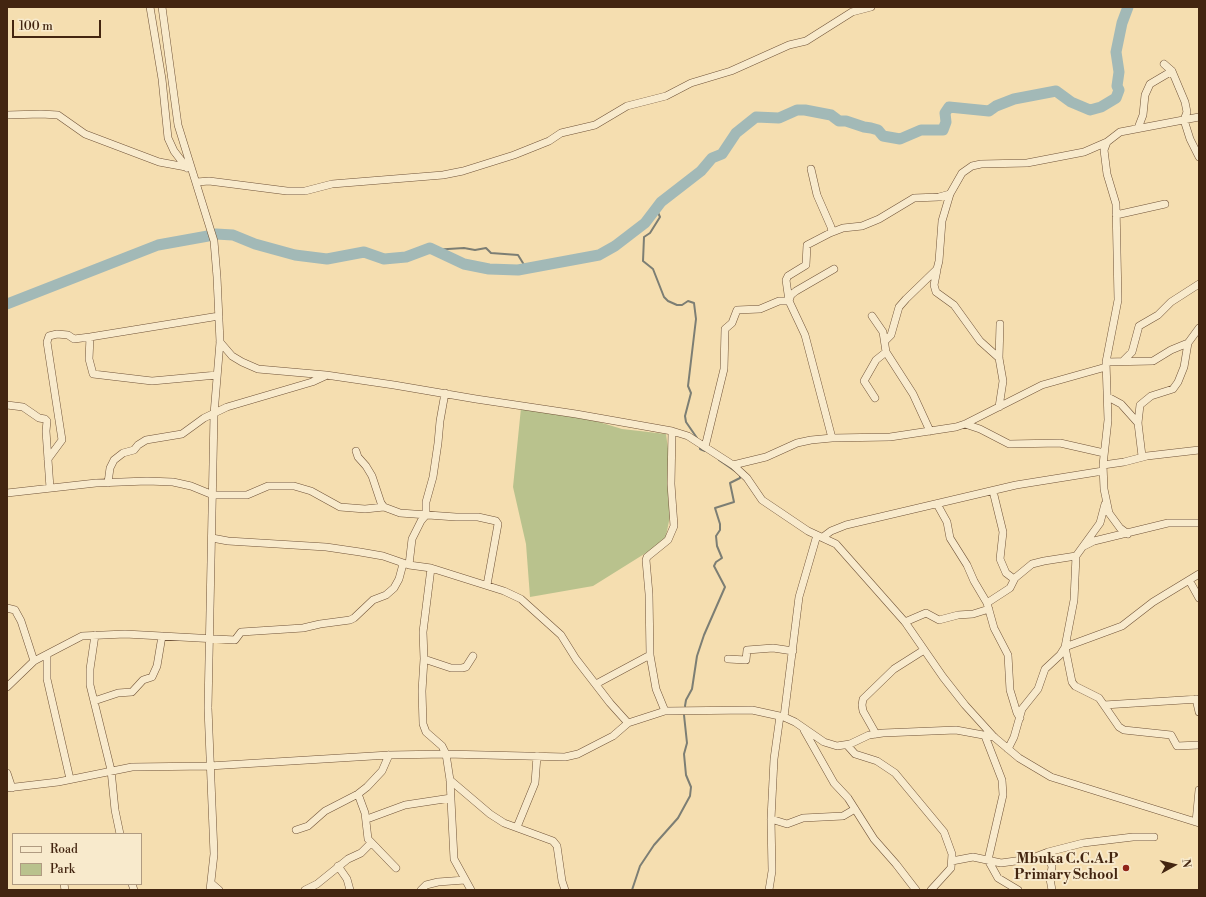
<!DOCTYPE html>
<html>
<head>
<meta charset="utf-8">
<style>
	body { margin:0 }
	#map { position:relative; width:1206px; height:897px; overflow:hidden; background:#f5deb0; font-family:"Libre Bodoni",serif }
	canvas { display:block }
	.frame { position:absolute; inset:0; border:8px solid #432510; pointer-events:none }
	.legend { position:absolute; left:12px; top:833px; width:130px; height:52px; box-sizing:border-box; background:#f8eacc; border:1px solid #b09b81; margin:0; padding:5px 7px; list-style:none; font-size:12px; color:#432510 }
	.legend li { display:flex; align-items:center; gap:8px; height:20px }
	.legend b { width:20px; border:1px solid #b09b81 }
	.north { position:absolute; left:1154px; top:845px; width:40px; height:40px; -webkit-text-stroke:3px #f8eacc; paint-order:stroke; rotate:82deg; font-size:11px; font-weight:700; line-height:16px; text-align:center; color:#432510 }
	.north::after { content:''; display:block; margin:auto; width:14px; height:18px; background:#432510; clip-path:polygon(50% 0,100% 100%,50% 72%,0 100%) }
	.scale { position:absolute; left:12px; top:20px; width:89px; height:18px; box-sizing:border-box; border:2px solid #432510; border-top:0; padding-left:5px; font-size:12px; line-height:14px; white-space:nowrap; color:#432510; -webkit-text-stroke:3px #f8eacc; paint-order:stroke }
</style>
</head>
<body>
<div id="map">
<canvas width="1206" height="897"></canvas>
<div class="frame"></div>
<ul class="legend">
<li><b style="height:5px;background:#f8eacc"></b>Road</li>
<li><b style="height:11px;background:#b9c28d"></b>Park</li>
</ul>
<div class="north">N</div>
<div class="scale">100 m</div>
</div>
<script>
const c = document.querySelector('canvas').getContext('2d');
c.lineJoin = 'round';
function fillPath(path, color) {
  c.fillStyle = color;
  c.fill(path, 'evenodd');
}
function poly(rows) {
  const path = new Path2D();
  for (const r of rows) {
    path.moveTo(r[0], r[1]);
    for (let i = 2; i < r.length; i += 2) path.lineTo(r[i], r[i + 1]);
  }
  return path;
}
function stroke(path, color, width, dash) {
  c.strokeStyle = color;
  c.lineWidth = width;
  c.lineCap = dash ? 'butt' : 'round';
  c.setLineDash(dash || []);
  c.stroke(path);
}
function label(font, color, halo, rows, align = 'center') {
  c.font = font + ' "Libre Bodoni",serif';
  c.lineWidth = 4;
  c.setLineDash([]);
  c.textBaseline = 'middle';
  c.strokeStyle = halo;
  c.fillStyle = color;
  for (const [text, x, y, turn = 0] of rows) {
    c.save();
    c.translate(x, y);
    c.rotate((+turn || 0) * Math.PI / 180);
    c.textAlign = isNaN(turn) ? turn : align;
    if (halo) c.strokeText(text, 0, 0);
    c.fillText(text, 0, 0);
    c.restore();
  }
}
fillPath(poly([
	[521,408,586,418,622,429,666,434,669,456,671,511,665,541,593,586,530,597,526,544,513,487]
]), '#b9c28d');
stroke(poly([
	[656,208,660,217,650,233,644,237,643,261,653,269,664,297,668,301,677,305,682,305,688,301,694,303,696,319,688,386,691,393,685,416,686,422,697,438],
	[432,250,464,248,475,250,486,248,491,253,518,255,526,268],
	[700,445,700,449,705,451],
	[719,460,735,471],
	[685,706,686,700,692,689,697,656,704,635,725,587,714,566,716,562,722,558,717,546,716,536,720,530,720,524,715,508,734,502,730,483,740,478,740,475],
	[632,890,640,866,654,845,678,818,690,796,691,787,686,775,684,754,687,743,684,715]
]), '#7c7e74', 2);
stroke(poly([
	[216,234,233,235,255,244,295,255,327,259,364,252,384,259,406,257,430,248,464,264,489,269,518,270,599,255,615,246,645,223,661,202,701,171,712,158,722,154,736,133,756,117,779,118,797,110,805,110,831,115,839,121,846,121,864,127,871,128,878,130,883,136,900,139,921,130,943,130,946,122,945,113,949,107,989,111,996,106,1014,99,1056,91,1071,102,1090,110,1101,107,1116,98,1119,90,1117,86,1119,72,1116,52,1122,23,1128,7],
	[7,304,158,245,208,236]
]), '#a2b9b7', 11);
const minor = poly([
	[150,7,162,79,168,138,174,151,187,168],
	[162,7,178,125,214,241,217,277,220,342,214,414,208,708,214,854,210,890],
	[1164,64,1172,71,1185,102,1187,112,1184,120,1190,139,1199,157],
	[7,115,41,114,58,115,85,134,159,162,186,167],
	[1138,128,1143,115,1145,95,1150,84,1172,71],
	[811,169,817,195,831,227,832,232,807,245,806,265,788,276,786,280,789,301,805,335,832,438],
	[197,182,209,181,287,191,305,191,332,184,443,175,463,171,514,155,549,141,561,133,595,125,627,106,666,96,691,83,731,71,789,45,806,41,852,12,871,7],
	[1116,215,1165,204],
	[830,233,843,228,862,226,879,219,914,198,939,197,950,194],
	[937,270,934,285,936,292,954,305,980,341,999,358],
	[789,301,791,295,796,291,834,269],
	[872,316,883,332,886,352,913,394,930,431],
	[90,337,89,359,93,374,152,381,217,375],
	[885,341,891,335,899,307,906,299,937,269,939,261,942,221,950,194,962,173,972,166,981,164,1027,163,1084,152,1107,142],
	[220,342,232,356,242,362,258,369,326,375,394,385,476,399,576,414,672,431,688,436,733,465,747,478,762,500,808,531,836,544,905,622,943,677,965,705,994,737,1019,758,1051,777,1199,823],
	[1124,360,1132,352,1139,326,1158,315,1171,302,1199,284],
	[1106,362,1153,361,1171,350,1188,343],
	[1108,397,1121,404,1138,423],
	[875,398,864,381,876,360,886,352],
	[7,405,23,407,39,418,45,419,47,421,46,431,50,488],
	[999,407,1003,381,999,358,1000,324],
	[965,424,980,429,1009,444,1060,443,1104,453],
	[705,447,724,369,725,329,732,323,737,310,760,309,779,301,789,301],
	[356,451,358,457,366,466,372,476,381,503,384,507,400,513,456,517,478,517,496,521,498,524,487,585],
	[1142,456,1138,423,1140,405,1151,396,1173,389,1178,382,1184,367,1188,343,1199,328],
	[48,459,62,440,47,342,49,336,57,334,68,335,74,339,90,337,219,316],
	[733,465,766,457,797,443,811,440,832,438,890,437,956,427,965,424,1042,385,1106,367],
	[1103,465,1124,462,1147,456,1199,450],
	[108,483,110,468,114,460,123,453,134,450,138,445,146,440,182,434,204,418,227,407,312,382,325,376],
	[993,491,1003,532,1000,559,1006,573,1014,579],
	[7,493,96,483,147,481,173,482,191,486,213,495,247,495,268,486,294,486,311,491,340,507,365,509,384,507],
	[937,504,947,522,950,538,967,565,974,581,987,603,994,628,1008,655,1010,690,1017,713,1020,718],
	[1128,534,1120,528,1109,513,1104,489,1103,465,1108,420,1106,362,1118,300,1116,204,1107,174,1104,150,1107,142,1120,132,1199,117],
	[823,537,831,531,846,525,1016,485,1103,471],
	[212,538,228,541,326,547,360,552,383,556,409,565,431,568,504,591,521,599,561,635,576,659,610,703,628,723],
	[1084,546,1094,541,1168,523,1199,523],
	[409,565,412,539,421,521,426,515,426,502,433,477,438,443,440,421,445,393],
	[431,568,423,632,424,659,422,691,423,724,426,732,442,746,446,754,450,780,454,859,471,890],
	[1199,574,1153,602,1122,626,1065,647,1072,682,1075,686,1099,698,1119,727,1124,730,1171,735,1177,746,1199,745],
	[1189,580,1199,598],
	[987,603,1010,588,1015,578,1032,564,1044,561,1076,556],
	[7,608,15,610,21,621,34,661],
	[905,622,926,613,939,620,958,615,973,614,989,609],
	[95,635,90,669,90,685,111,770,115,810,120,834],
	[47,655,47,679,70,779],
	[424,659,451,668,462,668,466,667,473,656],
	[728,659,746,660,747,650,773,648,793,651],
	[596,684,650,655],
	[7,687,34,661,82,636,125,634,235,640,241,632,303,628,320,624,350,620,354,618,373,600,386,595,394,588,399,579,403,564],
	[1196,699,1199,712],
	[94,701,118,693,132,692,143,680,152,677,157,666,162,636],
	[1104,705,1199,699],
	[665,711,656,689,650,655,649,594,646,560,647,557,668,540,674,526,671,484,672,431],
	[784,717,799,597,817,535],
	[804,730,834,783,848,798,874,839,896,864,916,890],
	[876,734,863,711,862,705,863,699,894,669,924,650],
	[985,736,1002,780,1003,795,988,860,998,878,1018,890],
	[847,745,855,754,877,761,895,773,944,832,952,854,951,868,931,890],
	[1008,749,1014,737,1022,709,1038,689,1045,669,1060,655,1065,647,1074,600,1076,556,1100,523,1105,504],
	[7,773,12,788],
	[450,780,490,814,504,823,553,841,557,846,562,881,565,890],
	[7,788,58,782,132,767,209,766,389,755,446,754,565,757,578,754,613,736,628,723,665,711,752,710,784,717,795,722,824,742,837,746,850,744,869,735,883,733,956,730,994,737],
	[358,794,365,813,368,839,396,868],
	[367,819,405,805,451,798],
	[771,819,787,824,803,818,843,816,855,809],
	[1196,822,1199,790],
	[517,827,535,783,537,756],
	[296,830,308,826,325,811,358,794,367,787,382,771,389,755],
	[1048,852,1052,867,1050,879,1052,890],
	[952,861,973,857,1001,863,1030,859,1048,852,1083,843,1133,837,1154,837],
	[338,866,347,879,350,890],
	[64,884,65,890],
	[132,884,134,890],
	[212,884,219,890],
	[305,890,317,884,348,859,361,853,371,843],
	[421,890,426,885,438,882,465,880],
	[769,890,772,871,771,819,774,759,780,716]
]);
stroke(minor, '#705338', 8);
stroke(minor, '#f8eacc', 7);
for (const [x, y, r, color] of [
	[1126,868,4,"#8f2418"]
]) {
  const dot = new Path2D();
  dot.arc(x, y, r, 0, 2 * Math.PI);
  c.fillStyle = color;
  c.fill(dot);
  stroke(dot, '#f8eacc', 1.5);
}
label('bold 14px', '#432510', '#f8eacc', [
	["Mbuka C.C.A.P",1118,860],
	["Primary School",1118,876]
], 'right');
</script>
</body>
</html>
